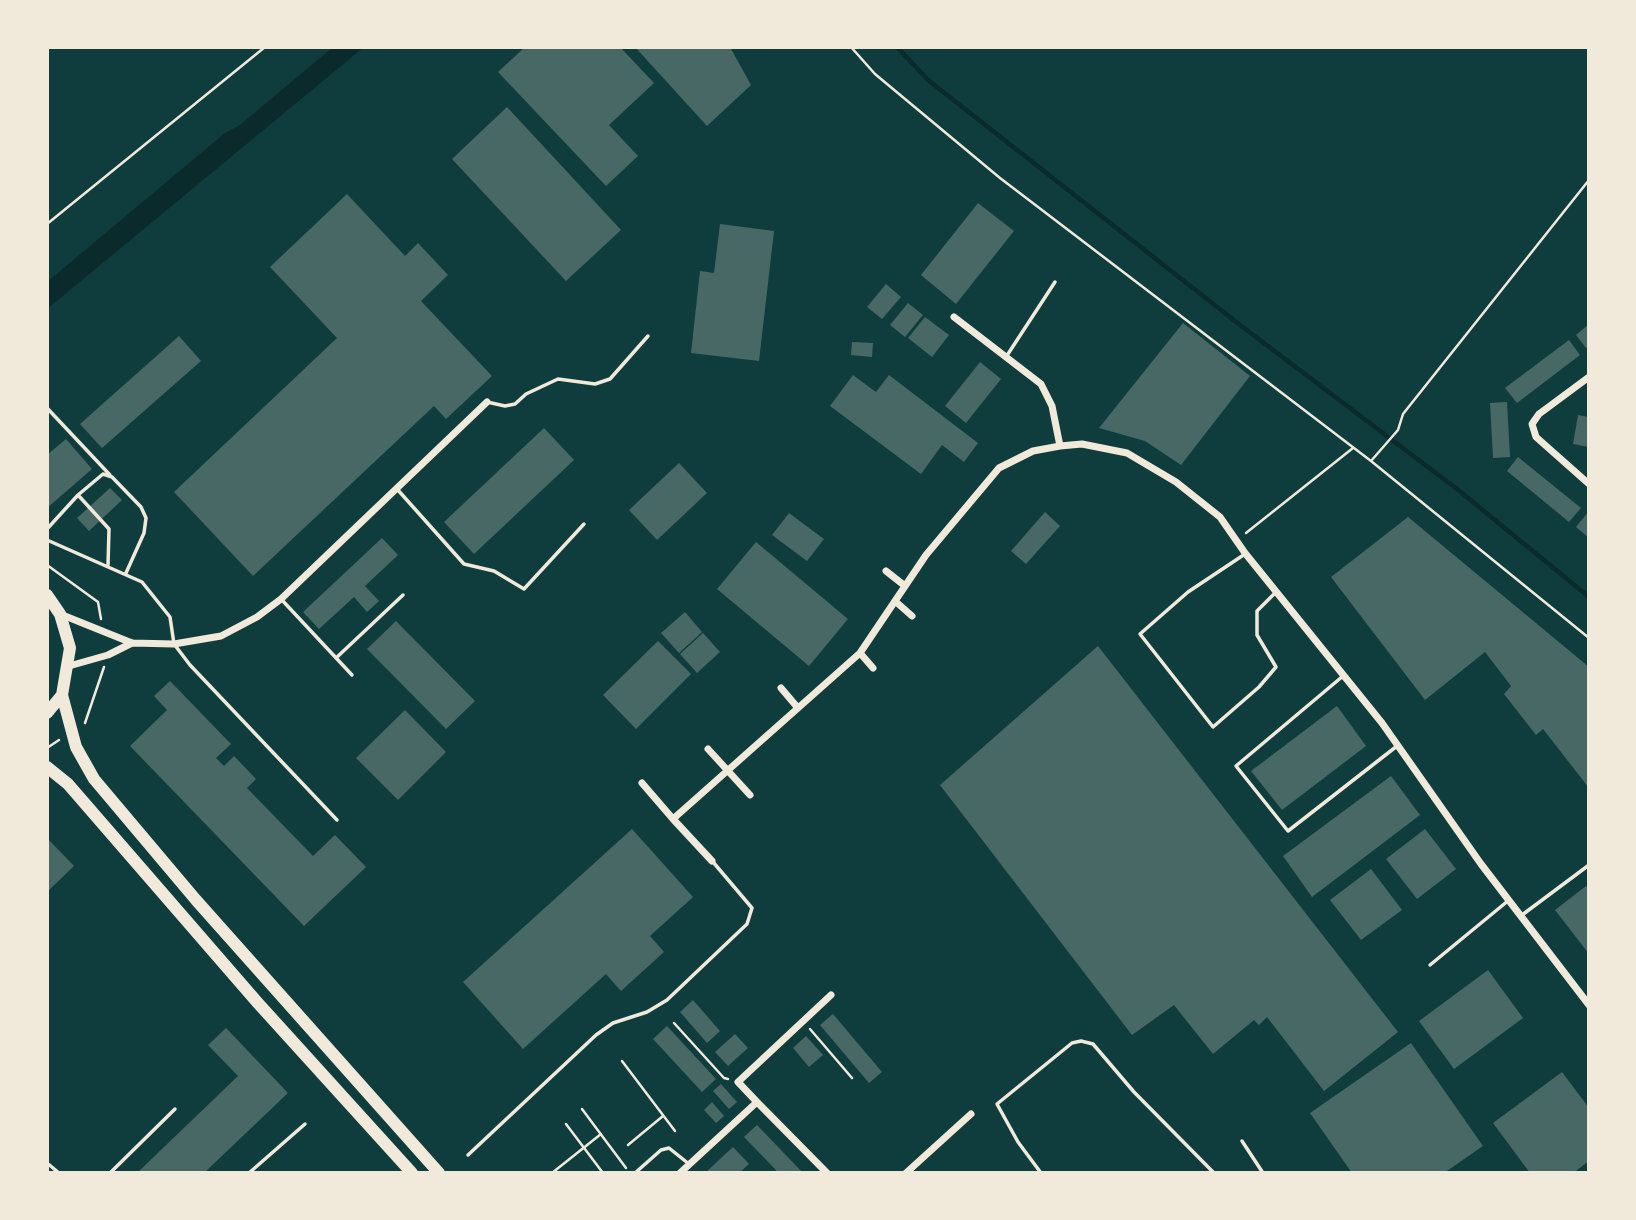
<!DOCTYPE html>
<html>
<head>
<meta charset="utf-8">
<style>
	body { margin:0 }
	#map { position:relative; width:1636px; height:1220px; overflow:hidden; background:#0f3d3e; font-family:Figtree,sans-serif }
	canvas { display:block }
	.frame { position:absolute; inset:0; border:49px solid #f1e9da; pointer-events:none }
</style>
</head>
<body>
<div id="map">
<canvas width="1636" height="1220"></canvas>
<div class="frame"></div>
</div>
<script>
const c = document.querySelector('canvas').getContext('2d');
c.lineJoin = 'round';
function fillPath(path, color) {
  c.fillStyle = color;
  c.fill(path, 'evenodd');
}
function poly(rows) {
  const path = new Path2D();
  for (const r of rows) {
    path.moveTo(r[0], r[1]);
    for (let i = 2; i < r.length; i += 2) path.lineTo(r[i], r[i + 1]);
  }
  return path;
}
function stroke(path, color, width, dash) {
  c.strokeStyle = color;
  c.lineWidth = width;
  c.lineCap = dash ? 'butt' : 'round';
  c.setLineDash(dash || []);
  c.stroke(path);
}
fillPath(poly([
	[333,47,364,47,47,309,47,282,225,133,240,125]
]), '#0a2a2b');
stroke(poly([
	[897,47,928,80,1240,325,1457,489,1589,597]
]), '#0a2a2b', 4.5);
fillPath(poly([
	[525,47,620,47,654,83,609,125,638,156,606,186,498,72],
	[635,47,730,47,751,85,707,126],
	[507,107,621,230,566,281,452,159],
	[347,194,405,256,418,243,448,275,421,301,492,376,446,419,434,406,253,576,174,492,337,338,270,267],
	[978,203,1014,231,956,304,921,275],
	[720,224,774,231,759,361,691,353,700,271,714,273],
	[886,284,901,297,882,319,867,307],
	[908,303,923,315,905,337,890,325],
	[925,317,949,335,932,357,908,338],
	[1183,323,1250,376,1181,465,1145,441,1099,428],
	[1589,324,1589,347,1586,348,1576,335],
	[179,336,201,361,102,448,80,424],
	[1569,340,1580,355,1517,403,1505,388],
	[852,342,873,343,872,357,851,355],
	[980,362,1001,379,966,423,945,406],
	[853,375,876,392,889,375,978,443,964,462,942,445,921,474,830,406],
	[1507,402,1510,457,1493,458,1490,403],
	[1578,415,1589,417,1589,447,1573,444],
	[544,428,574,460,474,554,444,522],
	[66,439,92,469,47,508,47,455],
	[1518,457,1581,508,1569,522,1507,471],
	[679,463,707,493,657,540,629,510],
	[110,488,122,500,89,531,77,518],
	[1589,511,1589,538,1576,527],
	[1045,512,1060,526,1026,564,1011,551],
	[789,513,824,539,807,561,772,535],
	[1408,517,1589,667,1589,788,1543,729,1536,735,1504,694,1511,686,1485,652,1425,700,1331,577],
	[382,538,398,555,365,586,379,601,367,612,354,597,319,629,303,612],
	[756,542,848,619,809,666,717,589],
	[685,612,702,632,679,653,661,633],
	[396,621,475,701,446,729,367,649],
	[703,633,720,652,697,673,680,654],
	[658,641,691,674,636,729,603,695],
	[1098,646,1398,1032,1324,1091,1267,1017,1259,1025,1254,1020,1213,1054,1174,1005,1132,1035,940,785],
	[170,681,231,744,216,758,224,766,234,756,256,779,247,788,313,856,335,835,366,867,304,926,130,746,167,710,154,696],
	[1337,706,1366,746,1282,810,1251,771],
	[405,710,446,752,398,800,356,758],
	[1391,776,1420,815,1312,897,1283,856],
	[632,829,693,897,650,936,664,952,621,991,606,974,523,1049,463,982],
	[1425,829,1456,869,1417,899,1386,859],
	[47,838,74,866,47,892],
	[1371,869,1402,910,1361,940,1330,900],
	[1586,886,1589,890,1589,954,1555,910],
	[1488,970,1523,1018,1454,1069,1419,1021],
	[693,1000,720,1031,707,1043,680,1012],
	[833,1014,882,1072,869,1083,820,1025],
	[667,1026,716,1079,702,1092,653,1039],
	[226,1028,288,1093,204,1173,137,1173,238,1076,208,1045],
	[735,1034,748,1048,728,1066,715,1052],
	[806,1036,823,1055,809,1067,793,1048],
	[1411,1043,1483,1146,1444,1173,1352,1173,1310,1113],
	[1562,1072,1589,1108,1589,1161,1573,1173,1530,1173,1493,1123],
	[721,1084,737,1102,729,1109,713,1091],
	[712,1102,724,1116,716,1123,704,1110],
	[757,1125,782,1151,803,1173,778,1173,775,1169,744,1137],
	[733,1147,749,1164,739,1173,705,1173]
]), '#486865');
stroke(poly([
	[851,47,875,74,1000,178,1371,461,1589,638],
	[47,224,265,47],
	[1371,461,1398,430,1403,414,1589,180],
	[1246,533,1353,448],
	[47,565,98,602,101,619],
	[85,723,104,667],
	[47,748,59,740],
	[674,1023,724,1078,728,1079],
	[810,1029,852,1078],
	[622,1061,675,1131],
	[582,1109,626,1168],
	[566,1124,603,1173],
	[628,1145,663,1116],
	[552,1173,601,1134]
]), '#f1e9da', 2.5);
stroke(poly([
	[1006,357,1055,282],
	[487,402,505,406,515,404,526,394,558,379,595,384,610,379,648,336],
	[47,408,110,475],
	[397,489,464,564,494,571,524,589,584,524],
	[78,495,103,474,112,477,141,507,146,518,144,533,126,573],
	[47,529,78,495,109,529,108,565],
	[47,540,142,582,170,617,174,644,190,665,337,820],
	[1245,554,1188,592,1140,634,1213,727,1259,687,1276,667,1257,635,1257,611,1276,592],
	[281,599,352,675],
	[336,658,403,595],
	[1343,676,1236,766,1288,831,1397,746],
	[1522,915,1589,865],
	[1430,965,1509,900],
	[1242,1141,1263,1173],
	[468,1155,596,1035,613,1023,647,1012,667,1000,747,924,752,908,713,862],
	[47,1163,59,1173],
	[110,1173,175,1109],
	[249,1173,305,1124],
	[635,1173,661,1150,669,1148,689,1164],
	[1041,1173,1018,1142,997,1104,1072,1043,1081,1041,1093,1044,1134,1092,1214,1173]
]), '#f1e9da', 3.5);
stroke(poly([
	[954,317,1041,384,1052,406,1060,446],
	[1589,377,1539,414,1532,424,1536,437,1589,484],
	[886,571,905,586],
	[895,601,912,616],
	[60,614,132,643,174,644,221,636,257,617,281,599,487,402],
	[860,653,873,668],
	[69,666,108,655,132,643],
	[781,688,798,708],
	[708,749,750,795],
	[642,783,673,819,860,653,926,555,999,468,1033,451,1060,446,1082,444,1127,453,1176,482,1220,517,1245,553,1382,723,1481,864,1589,1005],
	[673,819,712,861],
	[757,1102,827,1173],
	[680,1173,757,1102,738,1082,831,995],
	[906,1173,971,1114]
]), '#f1e9da', 7);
stroke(poly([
	[47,595,60,614,70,648,62,695,47,713],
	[62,695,76,747,94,779,196,900,439,1173],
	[47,767,68,784,257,1002,412,1173]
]), '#f1e9da', 12);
</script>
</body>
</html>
